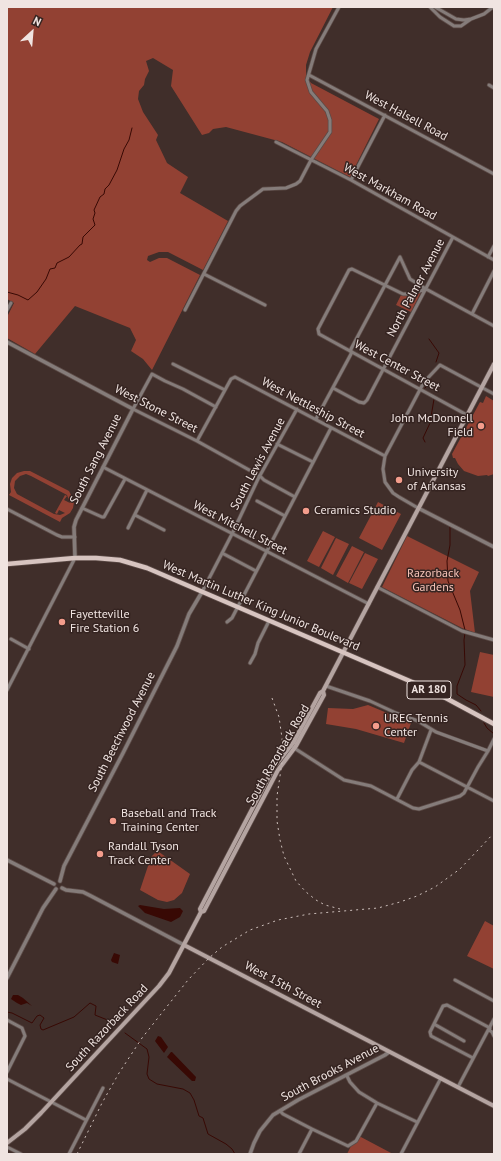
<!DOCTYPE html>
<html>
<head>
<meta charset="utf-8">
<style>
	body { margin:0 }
	#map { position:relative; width:501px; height:1161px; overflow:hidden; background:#402e2a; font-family:"PT Sans",sans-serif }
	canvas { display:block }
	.frame { position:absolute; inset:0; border:8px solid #f0e4e1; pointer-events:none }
	.north { position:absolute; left:12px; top:12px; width:40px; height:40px; -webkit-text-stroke:3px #352421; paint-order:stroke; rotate:26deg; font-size:11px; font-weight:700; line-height:16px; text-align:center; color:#f0e4e1 }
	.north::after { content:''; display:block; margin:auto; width:14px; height:18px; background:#f0e4e1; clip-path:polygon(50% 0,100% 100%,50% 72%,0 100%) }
</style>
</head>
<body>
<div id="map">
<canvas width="501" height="1161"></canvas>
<div class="frame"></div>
<div class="north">N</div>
</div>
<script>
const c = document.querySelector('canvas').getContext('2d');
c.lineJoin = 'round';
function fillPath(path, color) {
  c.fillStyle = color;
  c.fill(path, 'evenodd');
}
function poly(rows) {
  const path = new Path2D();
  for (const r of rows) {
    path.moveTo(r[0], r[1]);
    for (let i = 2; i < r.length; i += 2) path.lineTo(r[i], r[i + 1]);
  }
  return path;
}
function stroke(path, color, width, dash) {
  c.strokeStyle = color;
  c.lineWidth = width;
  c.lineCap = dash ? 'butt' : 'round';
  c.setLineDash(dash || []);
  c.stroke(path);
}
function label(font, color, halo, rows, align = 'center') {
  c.font = font + ' "PT Sans",sans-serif';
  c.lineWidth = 3;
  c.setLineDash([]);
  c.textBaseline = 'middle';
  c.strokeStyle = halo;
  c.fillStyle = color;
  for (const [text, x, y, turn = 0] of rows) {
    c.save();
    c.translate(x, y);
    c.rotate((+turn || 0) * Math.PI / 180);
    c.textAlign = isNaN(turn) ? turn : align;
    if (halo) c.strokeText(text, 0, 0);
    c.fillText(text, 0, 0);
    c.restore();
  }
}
fillPath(poly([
	[7,7,333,7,310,52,306,65,306,76,311,83,379,119,350,177,282,142,226,127,213,129,209,133,202,135,171,86,173,70,153,58,146,61,149,71,145,79,144,85,139,91,138,99,143,112,158,135,156,140,167,163,188,177,180,193,228,221,203,270,168,252,159,252,148,256,147,260,150,262,159,258,167,258,200,275,152,370,143,359,131,351,136,340,130,328,75,306,35,354,7,338,7,317,14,303,7,299],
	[421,292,411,312,396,305,401,295,412,296],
	[486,396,494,401,494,474,488,476,487,475,478,476,464,471,458,464,455,458,453,458,452,454,480,402,483,403],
	[24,471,30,471,69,491,72,497,74,502,73,508,70,513,62,518,60,522,9,495,11,492,10,484,12,478,17,473],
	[26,474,31,476,67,495,70,503,64,500,67,496,65,495,55,513,57,514,59,510,65,513,60,515,54,514,17,494,14,488,15,481,20,476],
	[378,502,401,514,382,550,359,538],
	[323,531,335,537,319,567,307,561],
	[407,536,479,572,470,591,475,633,462,628,382,587],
	[336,538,349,544,333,575,321,568],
	[352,546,364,552,348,583,336,576],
	[365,553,378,559,362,589,349,583],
	[480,652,494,655,494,697,471,692],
	[368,705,411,723,404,743,356,729,326,724,328,708,353,709],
	[159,852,190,874,182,893,174,900,167,902,158,900,140,890,151,857,155,853],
	[485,921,494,926,494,969,467,956],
	[359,1136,393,1154,347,1154,351,1146]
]), '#924133');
fillPath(poly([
	[140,905,164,909,180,908,183,911,180,917,171,922,145,913,138,906],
	[114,953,120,955,118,964,112,962,111,960],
	[13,995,18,995,23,998,32,1006,27,1003,21,1005,17,1003,11,999],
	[158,1036,161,1037,168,1047,164,1053,155,1041],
	[171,1052,172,1052,196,1077,195,1081,192,1081,167,1057]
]), '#380904');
stroke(poly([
	[7,292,18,295,28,300,37,292,46,279,50,269,55,268,57,263,69,257,80,245,82,244,83,237,95,225,93,219,95,213,94,210,100,197,104,194,105,189,109,185,117,170,124,149,129,140,132,128],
	[429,339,439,353,436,362],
	[425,388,431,380],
	[425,442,423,438,430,423,434,399],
	[450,527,450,545,447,561,448,581,460,610,465,630],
	[465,633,464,640,465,665,457,686,457,694,466,700,476,705,481,711],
	[484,723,487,728,494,734],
	[7,1012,12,1013,32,1023,37,1016,40,1015,44,1018,40,1025,41,1029,43,1030,74,1017,90,1003,96,1006,95,1015,110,1021,116,1025],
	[125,1033,147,1049,149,1057,147,1074,149,1079,157,1084,183,1089,190,1093,194,1100,199,1116,203,1118,208,1134,226,1144,232,1149,235,1154]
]), '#380904', 1);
const minor = poly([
	[430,7,440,17,454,26,461,26,471,19],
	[435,7,456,19,464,20,471,19,484,14,493,7],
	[309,75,494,174],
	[489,85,494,88],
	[276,142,351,180,494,260],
	[351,180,385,115],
	[400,257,410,279,426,289],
	[488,257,494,246],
	[204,274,265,305],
	[7,310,11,303],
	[185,310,236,211,240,206,263,189,286,188,296,184,300,181,311,160,330,132,330,120,327,111,311,92,307,80,316,49,339,7],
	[472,314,494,271],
	[173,364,225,390],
	[333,388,359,402,364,403,367,400,453,237],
	[216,407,183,389,165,381,152,374,133,409,197,441,260,476,264,480,295,497],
	[467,415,319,334,318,329,349,270,352,269,403,294,410,294,426,289,494,326],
	[316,419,351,354,351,349,400,257],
	[197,441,231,379,235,377,385,456],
	[277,444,313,462],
	[103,467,369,604],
	[257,501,285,516],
	[82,508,102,517,104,517,125,479],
	[418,508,399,497,393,493,385,482,383,469,385,456,424,382,440,365,494,394],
	[7,509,57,535,62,537,75,537],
	[135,515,164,530],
	[128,528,147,490],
	[222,553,256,571],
	[377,587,462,631,494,640],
	[202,592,232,534,258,479,297,409],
	[227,622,232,618,331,428],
	[11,639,29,649],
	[250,663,255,654,258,643,269,621],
	[326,686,370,701,396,713,418,721,436,732,488,751],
	[7,690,75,558],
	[291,746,344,780,371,786,413,808,419,809,460,796,464,793,478,767,488,751,494,739],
	[419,762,494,801],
	[397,799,412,770,419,762,431,730],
	[455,980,494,1001],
	[7,1020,22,1028,25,1036,7,1072],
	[434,1024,464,1041],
	[489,1030,492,1032,494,1036],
	[473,1058,431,1036,430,1032,443,1006,447,1005,490,1028],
	[347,1076,350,1082,359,1092,377,1103,417,1122],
	[7,1079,86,1120],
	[458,1087,494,1019],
	[280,1111,283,1114,312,1129,348,1146,356,1141,377,1103],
	[7,1147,21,1154],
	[69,1154,103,1088],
	[299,1154,312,1129],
	[401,1154,441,1078]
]);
const tertiary = poly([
	[7,342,133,409,76,520,74,527,75,558],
	[418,508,494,547],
	[7,860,54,884],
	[60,881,64,866,123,753,177,646,189,614,202,592],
	[62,888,66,890,83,892,91,896,184,945],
	[7,978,43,908,56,889],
	[250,1154,254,1143,260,1131,273,1115,298,1100,385,1055,389,1052]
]);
const secondary = poly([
	[201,912,204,911,278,770,296,746,302,735,324,695,323,691],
	[184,945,494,1106],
	[7,1143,25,1129,41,1113,159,986,169,973,201,912,200,909,274,767,293,743,320,693,323,691,494,364]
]);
const primary = poly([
	[7,564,75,558,96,558,120,560,147,568,412,682,442,696,494,724]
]);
stroke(minor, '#5c4b47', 4.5);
stroke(tertiary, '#5c4b47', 5);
stroke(secondary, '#5c4b47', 5.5);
stroke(primary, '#5c4b47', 6);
stroke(minor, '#857c7a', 3);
stroke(tertiary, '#857c7a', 3.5);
stroke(secondary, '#b4a4a1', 4);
stroke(primary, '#d7c4c0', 4.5);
stroke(poly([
	[272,698,279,717,282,738,283,756,277,796,277,821,280,840,284,856,296,881,306,892,316,900,325,905,340,909],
	[77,1154,102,1103,119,1073,142,1038,188,980,209,958,222,947,250,930,278,920,309,914,378,908,400,902,417,896,435,887,460,869,494,833]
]), '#cdc0bc', 1, [2, 4]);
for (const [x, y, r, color] of [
	[481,426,4,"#f49d8c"],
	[399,480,4,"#f49d8c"],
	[306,511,4,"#f49d8c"],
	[62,622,4,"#f49d8c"],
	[376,726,4,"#f49d8c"],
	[113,821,4,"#f49d8c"],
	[100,854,4,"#f49d8c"]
]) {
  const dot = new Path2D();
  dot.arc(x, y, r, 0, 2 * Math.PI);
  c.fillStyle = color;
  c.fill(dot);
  stroke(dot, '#352421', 1.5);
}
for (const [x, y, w] of [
	[429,690,44]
]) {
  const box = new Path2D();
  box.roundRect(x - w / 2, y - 9, w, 18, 3);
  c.fillStyle = '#352421';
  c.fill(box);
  stroke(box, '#f0e4e1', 1);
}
label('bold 11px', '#f0e4e1', null, [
	["AR 180",429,690]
]);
label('12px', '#f0e4e1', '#352421', [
	["West Halsell Road",406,116,28],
	["West Markham Road",390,192,29],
	["North Palmer Avenue",416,288,-62],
	["West Center Street",397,366,28],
	["West Nettleship Street",313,408,28],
	["West Stone Street",156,409,27],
	["South Sang Avenue",96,459,-63],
	["South Lewis Avenue",258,464,-62],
	["West Mitchell Street",240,528,27],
	["West Martin Luther King Junior Boulevard",261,606,23],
	["South Beechwood Avenue",122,732,-63],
	["South Razorback Road",278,755,-60],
	["West 15th Street",283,985,28],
	["South Razorback Road",107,1028,-47],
	["South Brooks Avenue",330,1073,-28]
]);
label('12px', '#f0e4e1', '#352421', [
	["John McDonnell",473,419,"right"],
	["Field",473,433,"right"],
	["University",407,473],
	["of Arkansas",407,487],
	["Ceramics Studio",314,511],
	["Fayetteville",70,615],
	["Fire Station 6",70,629],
	["UREC Tennis",384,719],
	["Center",384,733],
	["Baseball and Track",121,814],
	["Training Center",121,828],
	["Randall Tyson",108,847],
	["Track Center",108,861]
], 'left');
label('12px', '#f7c3b8', '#352421', [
	["Razorback",433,574],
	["Gardens",433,588]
]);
</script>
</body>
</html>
